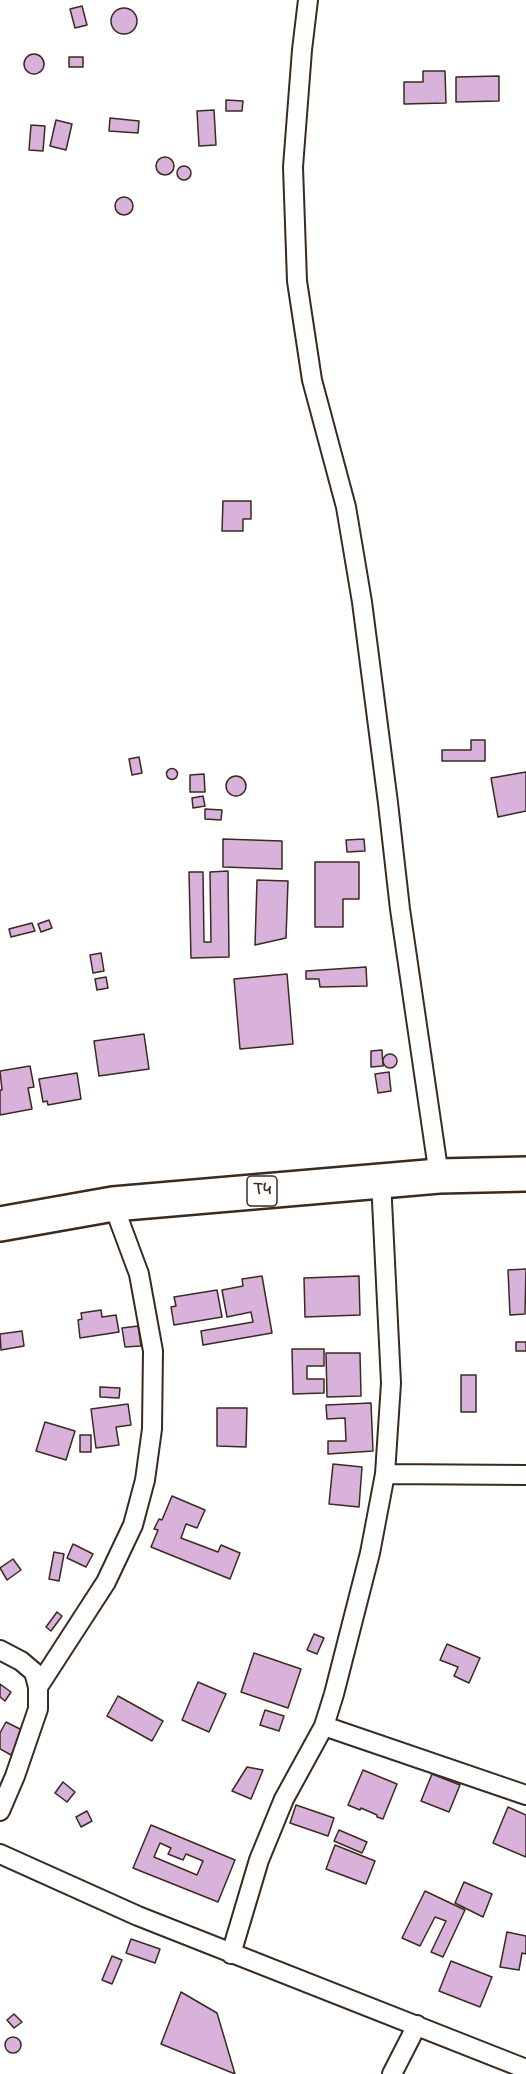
<!DOCTYPE html>
<html>
<head>
<meta charset="utf-8">
<style>
	body { margin:0 }
	canvas { display:block; background:#fff }
</style>
</head>
<body>
<canvas width="526" height="2074"></canvas>
<script>
const c = document.querySelector('canvas').getContext('2d');
c.lineJoin = 'round';
function fillPath(path, color) {
  c.fillStyle = color;
  c.fill(path, 'evenodd');
}
function poly(rows) {
  const path = new Path2D();
  for (const r of rows) {
    if (r.length === 3) {
      path.moveTo(r[0] + r[2], r[1]);
      path.arc(r[0], r[1], r[2], 0, 2 * Math.PI);
      continue;
    }
    path.moveTo(r[0], r[1]);
    for (let i = 2; i < r.length; i += 2) path.lineTo(r[i], r[i + 1]);
  }
  return path;
}
function stroke(path, color, width, dash) {
  c.strokeStyle = color;
  c.lineWidth = width;
  c.lineCap = dash ? 'butt' : 'round';
  c.setLineDash(dash || []);
  c.stroke(path);
}
function label(font, color, halo, rows, align = 'center') {
  c.font = font + ' "Indie Flower",sans-serif';
  c.lineWidth = 4.5;
  c.setLineDash([]);
  c.textBaseline = 'middle';
  c.strokeStyle = halo;
  c.fillStyle = color;
  for (const [text, x, y, turn = 0] of rows) {
    c.save();
    c.translate(x, y);
    c.rotate((+turn || 0) * Math.PI / 180);
    c.textAlign = isNaN(turn) ? turn : align;
    if (halo) c.strokeText(text, 0, 0);
    c.fillText(text, 0, 0);
    c.restore();
  }
}
const building = poly([
	[82,6,87,25,75,28,70,9,82,6],
	[124,21,13],
	[34,64,10],
	[69,57,83,57,83,67,69,67,69,57],
	[423,71,445,71,446,103,404,104,404,82,423,82,423,71],
	[499,76,499,101,456,102,456,77,499,76],
	[226,100,243,101,242,111,226,111,226,100],
	[214,110,216,145,199,146,197,111,214,110],
	[110,118,139,121,138,133,109,131,110,118],
	[56,120,72,124,66,150,50,146,56,120],
	[31,125,45,126,43,151,29,150,31,125],
	[165,166,9],
	[184,173,7],
	[124,206,9],
	[223,501,251,501,251,519,243,519,243,531,222,531,223,501],
	[471,740,485,740,485,761,442,761,442,750,471,750,471,740],
	[139,757,142,773,132,775,129,759,139,757],
	[172,774,5.5],
	[526,772,526,811,498,817,491,778,526,772],
	[204,774,205,792,190,792,190,775,204,774],
	[236,786,10],
	[203,796,205,806,193,808,192,798,203,796],
	[205,809,222,810,221,820,205,819,205,809],
	[223,839,282,841,282,869,223,867,223,839],
	[364,839,365,851,347,852,346,840,364,839],
	[315,862,359,862,359,899,343,899,343,927,315,927,315,862],
	[228,871,229,957,191,958,189,872,203,872,204,942,211,942,210,872,228,871],
	[257,880,288,881,286,938,255,945,257,880],
	[49,920,52,928,41,932,38,924,49,920],
	[32,923,35,931,11,937,9,929,32,923],
	[101,953,104,971,93,973,90,955,101,953],
	[366,967,367,986,320,987,319,979,306,979,306,971,366,967],
	[287,974,293,1044,240,1049,234,979,287,974],
	[106,977,108,988,97,990,95,979,106,977],
	[144,1034,149,1069,99,1076,94,1041,144,1034],
	[382,1050,383,1066,371,1067,371,1051,382,1050],
	[390,1061,7],
	[30,1066,34,1087,28,1088,32,1109,0,1115,0,1090,2,1090,0,1071,30,1066],
	[389,1072,391,1091,378,1093,375,1074,389,1072],
	[77,1073,81,1099,48,1105,47,1101,43,1102,39,1079,77,1073],
	[526,1269,525,1314,510,1315,508,1270,526,1269],
	[262,1276,272,1333,203,1345,201,1331,253,1322,251,1312,227,1317,222,1290,243,1286,242,1279,262,1276],
	[359,1276,360,1315,305,1317,304,1278,359,1276],
	[217,1290,222,1317,174,1325,171,1307,176,1306,174,1297,217,1290],
	[101,1310,102,1317,116,1315,119,1332,80,1338,78,1320,82,1319,81,1313,101,1310],
	[138,1326,141,1346,125,1347,122,1328,138,1326],
	[22,1331,24,1346,1,1350,0,1334,22,1331],
	[516,1342,526,1342,526,1351,516,1351,516,1342],
	[292,1349,324,1349,324,1366,307,1366,307,1379,324,1379,324,1393,293,1394,292,1349],
	[326,1353,360,1353,361,1396,327,1397,326,1353],
	[461,1375,476,1375,476,1412,461,1412,461,1375],
	[100,1387,120,1388,119,1398,100,1397,100,1387],
	[371,1403,373,1451,328,1454,328,1441,346,1441,345,1418,327,1419,326,1405,371,1403],
	[128,1404,131,1425,116,1427,119,1445,96,1448,91,1409,128,1404],
	[217,1408,247,1408,246,1447,217,1446,217,1408],
	[45,1422,75,1431,66,1460,36,1451,45,1422],
	[80,1435,91,1435,91,1452,80,1452,80,1435],
	[333,1464,362,1467,359,1507,329,1504,333,1464],
	[172,1496,205,1510,197,1528,186,1524,181,1538,218,1552,221,1545,240,1553,230,1579,151,1547,158,1530,154,1529,159,1519,162,1520,172,1496],
	[73,1544,93,1554,86,1567,67,1558,73,1544],
	[54,1552,64,1554,59,1581,49,1579,54,1552],
	[13,1559,21,1570,7,1580,0,1568,13,1559],
	[57,1612,62,1616,51,1631,46,1627,57,1612],
	[314,1634,324,1638,317,1654,307,1650,314,1634],
	[447,1644,480,1658,469,1683,454,1676,458,1667,440,1660,447,1644],
	[254,1653,301,1669,288,1708,241,1692,254,1653],
	[198,1682,226,1694,209,1732,182,1720,198,1682],
	[0,1684,11,1692,5,1701,0,1697,0,1684],
	[118,1696,163,1721,152,1741,107,1716,118,1696],
	[265,1710,284,1716,279,1731,260,1725,265,1710],
	[6,1722,24,1731,11,1755,0,1749,0,1733,6,1722],
	[247,1767,263,1770,251,1799,232,1791,247,1767],
	[363,1770,397,1784,383,1819,377,1817,377,1815,361,1808,360,1810,348,1805,363,1770],
	[432,1774,460,1785,449,1812,421,1801,432,1774],
	[63,1782,75,1792,67,1802,55,1793,63,1782],
	[296,1805,334,1818,328,1836,290,1823,296,1805],
	[508,1807,526,1815,526,1857,493,1843,508,1807],
	[87,1811,92,1821,81,1827,76,1817,87,1811],
	[151,1825,235,1860,218,1902,133,1868,151,1825],
	[160,1843,171,1848,168,1854,183,1860,186,1854,203,1861,197,1875,154,1857,160,1843],
	[339,1830,367,1842,362,1853,334,1841,339,1830],
	[335,1845,375,1861,366,1884,326,1869,335,1845],
	[464,1882,492,1894,483,1917,455,1903,464,1882],
	[425,1891,465,1910,443,1957,431,1952,446,1921,435,1917,420,1946,402,1938,425,1891],
	[507,1932,526,1936,526,1954,522,1953,519,1970,500,1967,507,1932],
	[131,1939,160,1949,155,1963,126,1953,131,1939],
	[112,1956,122,1960,112,1984,102,1980,112,1956],
	[451,1961,492,1977,480,2007,439,1991,451,1961],
	[181,1992,217,2013,235,2074,161,2044,181,1992],
	[14,2014,22,2022,14,2028,7,2020,14,2014],
	[13,2045,8]
]);
fillPath(building, '#d8b2da');
stroke(building, '#3b2a1e', 1.5);
const street = poly([
	[308,0,302,50,293,167,297,281,312,380,346,507,362,602,388,803,400,909,439,1176],
	[385,1474,526,1475],
	[0,1650,21,1661,34,1672,38,1687,38,1709,15,1776,0,1811],
	[38,1687,106,1582,133,1525,145,1480,152,1429,153,1351,139,1274,113,1204],
	[324,1726,526,1795],
	[0,1854,138,1916,526,2069],
	[231,1954,259,1860,284,1799,324,1726,334,1694,370,1553,385,1474,391,1383,381,1181],
	[392,2074,417,2025]
]);
const highway = poly([
	[0,1224,113,1204,439,1176,526,1174]
]);
stroke(street, '#3b2a1e', 22);
stroke(highway, '#3b2a1e', 38);
stroke(street, '#fff', 18);
stroke(highway, '#fff', 33);
for (const [x, y, w] of [
	[262,1191,30]
]) {
  const box = new Path2D();
  box.roundRect(x - w / 2, y - 15, w, 30, 4.5);
  c.fillStyle = '#fff';
  c.fill(box);
  stroke(box, '#3b2a1e', 1.5);
}
label('bold 18px', '#3b2a1e', null, [
	["T4",262,1191]
]);
</script>
</body>
</html>
